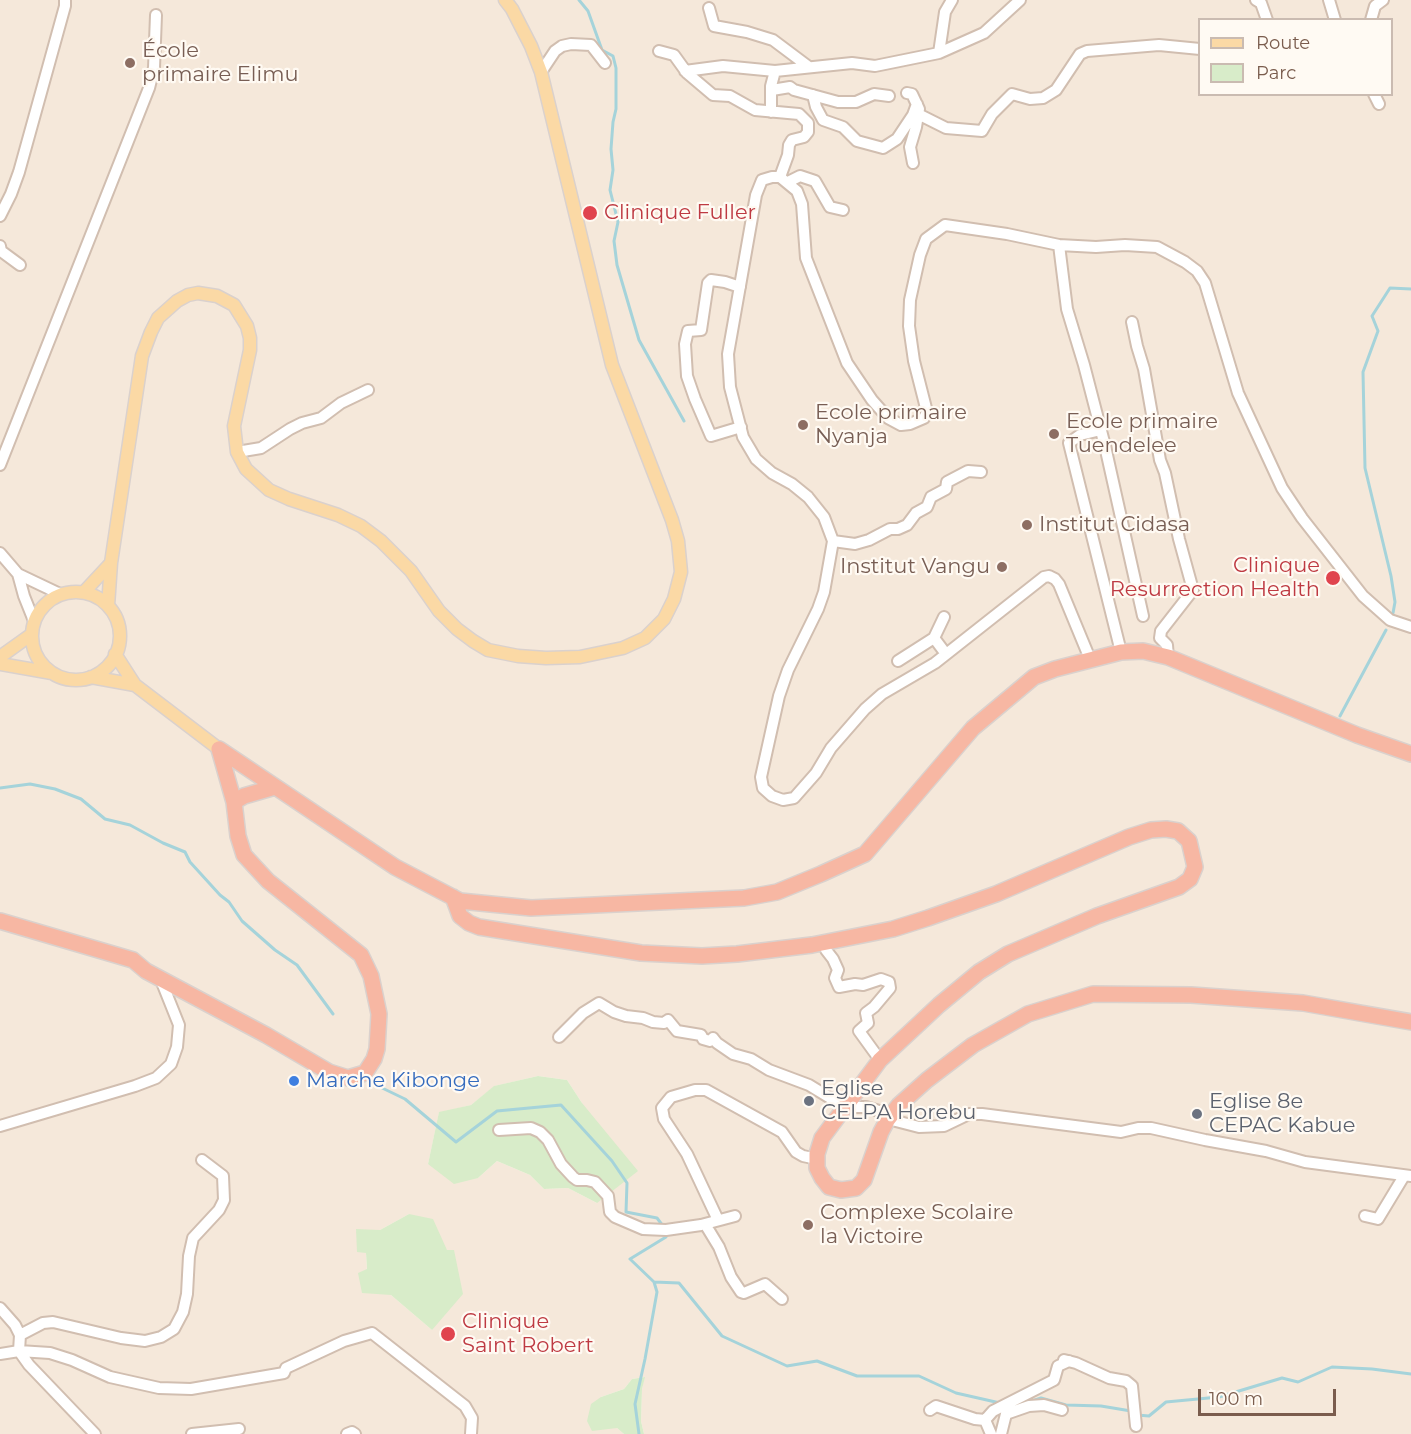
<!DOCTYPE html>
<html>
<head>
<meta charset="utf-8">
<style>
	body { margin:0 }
	#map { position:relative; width:1411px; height:1434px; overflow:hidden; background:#fdf6ec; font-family:Montserrat,sans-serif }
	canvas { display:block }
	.legend { position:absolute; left:1198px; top:18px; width:195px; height:78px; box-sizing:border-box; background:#fffaf3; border:2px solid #cabbb1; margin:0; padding:8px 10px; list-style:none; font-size:18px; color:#7a5c4d }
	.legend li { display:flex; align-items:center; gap:12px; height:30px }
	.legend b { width:30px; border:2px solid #cabbb1 }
	.scale { position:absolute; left:1198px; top:1389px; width:138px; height:27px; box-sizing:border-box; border:3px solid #7a5c4d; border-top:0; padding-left:8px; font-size:18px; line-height:21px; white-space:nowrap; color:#7a5c4d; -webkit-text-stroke:4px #fffaf3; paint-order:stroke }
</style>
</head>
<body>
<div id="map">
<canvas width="1411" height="1434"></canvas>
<ul class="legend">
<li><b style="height:8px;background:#fbd9a5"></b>Route</li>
<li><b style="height:16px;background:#d8ecc9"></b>Parc</li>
</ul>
<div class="scale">100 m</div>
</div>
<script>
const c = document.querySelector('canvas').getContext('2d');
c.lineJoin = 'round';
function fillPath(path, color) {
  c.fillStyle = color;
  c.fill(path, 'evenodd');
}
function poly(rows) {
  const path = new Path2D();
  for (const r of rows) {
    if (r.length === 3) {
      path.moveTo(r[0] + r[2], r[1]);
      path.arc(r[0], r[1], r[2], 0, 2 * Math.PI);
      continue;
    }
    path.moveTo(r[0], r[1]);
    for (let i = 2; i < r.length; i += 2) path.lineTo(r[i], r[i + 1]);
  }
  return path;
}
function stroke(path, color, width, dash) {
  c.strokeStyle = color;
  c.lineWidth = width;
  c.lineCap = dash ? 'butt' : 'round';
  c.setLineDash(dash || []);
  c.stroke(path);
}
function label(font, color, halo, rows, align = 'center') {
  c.font = font + ' Montserrat,sans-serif';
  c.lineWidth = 4.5;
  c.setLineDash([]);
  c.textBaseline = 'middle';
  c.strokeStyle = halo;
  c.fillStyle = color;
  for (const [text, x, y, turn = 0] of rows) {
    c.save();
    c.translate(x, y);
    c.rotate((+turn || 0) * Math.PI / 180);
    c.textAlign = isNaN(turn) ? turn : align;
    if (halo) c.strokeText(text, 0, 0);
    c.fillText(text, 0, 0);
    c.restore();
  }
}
fillPath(poly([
	[0,0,1411,0,1411,1434,644,1434,641,1421,642,1389,644,1377,632,1379,624,1389,601,1397,617,1428,624,1434,0,1434],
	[1200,20,1392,20,1392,94,1200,94],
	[538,1076,567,1080,582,1103,597,1203,568,1188,544,1189,530,1175,497,1161,478,1178,428,1164,439,1113,471,1105,495,1086],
	[409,1214,447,1250,432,1330,391,1295,367,1270,366,1253,356,1230,380,1230]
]), '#f5e8da');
fillPath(poly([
	[538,1076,567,1080,582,1103,638,1171,597,1203,568,1188,544,1189,530,1175,497,1161,478,1178,454,1184,428,1164,439,1112,471,1105,494,1086],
	[409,1214,433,1219,447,1250,454,1250,463,1294,432,1330,391,1295,362,1293,358,1273,367,1269,366,1253,357,1252,356,1229,380,1230],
	[645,1377,642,1389,641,1421,644,1434,624,1434,617,1428,592,1431,587,1421,591,1404,601,1397,624,1389,632,1379]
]), '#d8ecc9');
stroke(poly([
	[579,0,588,11,602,50,613,56,616,68,616,109,613,122,611,149,613,170,610,190,618,222,614,241,617,265,639,340,684,421],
	[1393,613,1395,602,1391,576,1365,468,1363,372,1378,331,1372,316,1390,288,1411,289],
	[1340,716,1386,630],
	[0,788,30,784,55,789,81,799,105,819,130,825,163,843,185,852,190,862,220,895,229,902,242,921,275,950,297,965,333,1014],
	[378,1086,405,1099,456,1142,497,1111,561,1105,612,1161,627,1183,626,1212,657,1218,666,1230,666,1237,630,1259,654,1282,679,1283,722,1336,787,1366,817,1361,857,1376,919,1376,956,1393,1000,1403],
	[1032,1401,1041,1398,1066,1405,1101,1406,1131,1411],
	[1137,1415,1149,1416,1166,1402,1219,1397,1282,1378,1298,1382,1332,1367,1372,1369,1411,1374],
	[639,1434,635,1404,645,1359,657,1292,654,1282]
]), '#a5d3da', 3);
const minor = poly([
	[1256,0,1261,3,1267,20],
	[1329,0,1335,20],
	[709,8,714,26,747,32,773,40,809,67],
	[1371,20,1375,6,1383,0],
	[659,51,674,55,687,73,713,95,730,96,755,110,799,114,808,123,808,132,804,137,792,140,789,145,788,155,780,177],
	[939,53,945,12,952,0],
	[685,71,723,66,775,71],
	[541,72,555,51,562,46,571,44,591,45,605,63],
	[772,90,790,87,794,90,838,102,856,102,874,94,889,96],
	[907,93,912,94,919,109,916,127,910,147,913,163],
	[1374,94,1379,104],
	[813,95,816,107,823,120,843,127,857,141,883,148,897,139,913,115,917,104],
	[771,112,771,86,775,71,852,63,875,66,939,53,984,33,1020,0],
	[918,114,946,128,982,131,992,114,1012,94,1030,99,1043,98,1056,90,1080,54,1087,51,1159,45,1200,49],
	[788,182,800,176,815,181,830,207,843,210],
	[0,216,11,194,19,172,65,6,65,0],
	[1059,245,1067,309,1084,365,1105,446,1143,616],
	[0,246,1,251,20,265],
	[740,287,725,282,711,280,708,283,701,330,688,331,685,344,687,376,695,399,711,436,741,427],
	[1132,322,1137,346,1144,369,1160,460,1165,473,1179,539,1193,590,1161,631,1160,638,1167,645,1168,657],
	[1101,430,1080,435,1069,443,1121,652],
	[237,452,261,448,290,429,302,423,321,418,341,403,368,390],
	[0,465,149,88,154,68,156,15],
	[833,541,855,544,869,540,890,529,898,529,907,525,916,513,927,507,931,497,946,489,947,482,968,471,981,472],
	[0,553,18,574,60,594],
	[18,574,24,596,34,621],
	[944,617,934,638,946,654],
	[1090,659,1059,584,1055,579,1049,576,1044,577,935,663,882,694,865,709,831,748,816,773,794,798,783,800,772,796,763,788,761,777,779,696,788,670,818,609,824,592,833,541,824,517,808,497,792,484,772,473,756,459,743,437,730,387,728,354,756,195,762,180,772,177,780,177,797,191,802,204,806,258,847,363,872,400,888,418,901,425,910,424,924,418,927,412,914,361,909,326,910,300,920,255,926,239,945,225,1007,234,1059,245,1096,247,1125,245,1157,247,1185,262,1197,271,1205,283,1238,393,1282,488,1302,518,1363,596,1390,620,1411,627],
	[898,661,934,638],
	[826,943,826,950,833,959,838,970,835,978,839,987,855,984,863,985,881,979,889,982,890,988,874,1007,866,1013,868,1023,859,1031,880,1060],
	[559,1037,583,1013,599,1003,614,1012,626,1016,643,1018,653,1022,664,1023,668,1020,677,1031,701,1035,703,1039,710,1041,713,1038,717,1043,733,1054,751,1059,769,1070,809,1085,845,1107,866,1107,879,1111,888,1119,919,1127,944,1126,969,1114,982,1114,1121,1132,1138,1128,1151,1128,1205,1140,1266,1151,1305,1162,1411,1176],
	[0,1126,135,1086,156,1078,171,1064,177,1047,179,1025,161,980],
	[499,1130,531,1128,540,1132,548,1140,561,1164,573,1177,577,1180,587,1180,595,1182,608,1196,610,1212,615,1217,643,1229,666,1230,701,1225,735,1216],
	[1365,1216,1378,1219,1404,1176],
	[718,1220,687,1154,664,1119,662,1108,671,1097,695,1090,706,1090,782,1132,796,1152,803,1156,817,1159],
	[705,1224,719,1247,731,1277,741,1292,744,1293,765,1284,782,1299],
	[0,1308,15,1325,20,1335,19,1351,29,1365,95,1434],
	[20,1335,43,1323,53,1322,121,1338,145,1341,161,1337,174,1329,183,1312,187,1294,189,1256,193,1238,219,1210,224,1200,223,1176,202,1160],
	[0,1354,19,1351,50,1353,72,1360,110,1377,159,1388,191,1389,284,1373,286,1368,344,1341,372,1333,465,1406,472,1418,471,1434],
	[1064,1360,1076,1363,1109,1378,1126,1381,1132,1386,1136,1426],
	[930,1410,936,1406,975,1419,985,1420,993,1411,1054,1380,1058,1366,1069,1361],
	[985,1420,991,1434],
	[192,1434,239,1429],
	[347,1434,352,1432,355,1434],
	[1001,1434,1006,1414,1029,1406,1044,1405,1062,1410]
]);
const major = poly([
	[84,592,111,563],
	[76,636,44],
	[108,606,111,563,142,356,151,332,158,318,177,301,188,295,198,293,217,296,234,305,247,326,250,338,250,350,234,426,237,452,246,469,269,490,289,499,338,515,361,526,381,541,411,571,439,611,457,629,473,641,488,650,518,656,546,658,580,657,623,648,645,638,664,619,674,599,681,572,678,541,672,520,612,365,541,72,531,46,512,9,505,0],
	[115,654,135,685,219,749],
	[0,657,32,634],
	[0,664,52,673],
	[91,677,135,685]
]);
const highway = poly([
	[219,749,395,867,460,901,531,908,744,898,777,892,821,874,865,854,973,728,1034,677,1055,669,1121,652,1143,651,1168,657,1357,735,1411,754],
	[234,802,244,796,275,787],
	[453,897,460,916,469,923,479,927,641,953,702,956,737,954,812,945,893,929,928,918,996,894,1129,837,1151,830,1166,829,1178,831,1189,841,1195,867,1190,879,1179,887,1097,916,1008,954,979,972,939,1005,880,1060,822,1138,817,1154,817,1168,822,1178,829,1187,841,1190,856,1188,864,1180,881,1132,888,1119,899,1105,927,1080,973,1045,1028,1014,1093,994,1191,995,1303,1003,1411,1022],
	[0,921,133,960,146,971,266,1035,329,1072,348,1078,365,1073,374,1059,377,1049,379,1014,371,976,361,955,268,881,244,855,238,836,234,802,219,749]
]);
stroke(minor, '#d1beb0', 14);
stroke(major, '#dad1cd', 15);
stroke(highway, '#dad1cd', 18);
stroke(minor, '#fff', 10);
stroke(major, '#fbd9a5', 12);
stroke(highway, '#f7b7a3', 15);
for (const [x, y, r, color] of [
	[130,63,6,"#8d6e63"],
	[590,213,8,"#e0444e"],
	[803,425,6,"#8d6e63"],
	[1054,434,6,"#8d6e63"],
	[1027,525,6,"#8d6e63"],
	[1002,567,6,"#8d6e63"],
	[1333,578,8,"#e0444e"],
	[294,1081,6,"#3f7fe0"],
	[809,1101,6,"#6b7280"],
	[1197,1114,6,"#6b7280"],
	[808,1225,6,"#8d6e63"],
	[448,1334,8,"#e0444e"]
]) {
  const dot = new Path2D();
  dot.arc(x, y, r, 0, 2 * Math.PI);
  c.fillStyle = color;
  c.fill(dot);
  stroke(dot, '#fffaf3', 2);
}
label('21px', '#785e54', '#fffaf3', [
	["École",142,51],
	["primaire Elimu",142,75],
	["Ecole primaire",815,413],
	["Nyanja",815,437],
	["Ecole primaire",1066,422],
	["Tuendelee",1066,446],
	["Institut Cidasa",1039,525],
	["Institut Vangu",990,567,"right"],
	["Complexe Scolaire",820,1213],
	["la Victoire",820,1237]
], 'left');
label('21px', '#be3a42', '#fffaf3', [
	["Clinique Fuller",604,213],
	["Clinique",1320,566,"right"],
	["Resurrection Health",1320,590,"right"],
	["Clinique",462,1322],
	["Saint Robert",462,1346]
], 'left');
label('21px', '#366cbe', '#fffaf3', [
	["Marche Kibonge",306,1081]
], 'left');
label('21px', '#5b616d', '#fffaf3', [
	["Eglise",821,1089],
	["CELPA Horebu",821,1113],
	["Eglise 8e",1209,1102],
	["CEPAC Kabue",1209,1126]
], 'left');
</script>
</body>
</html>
